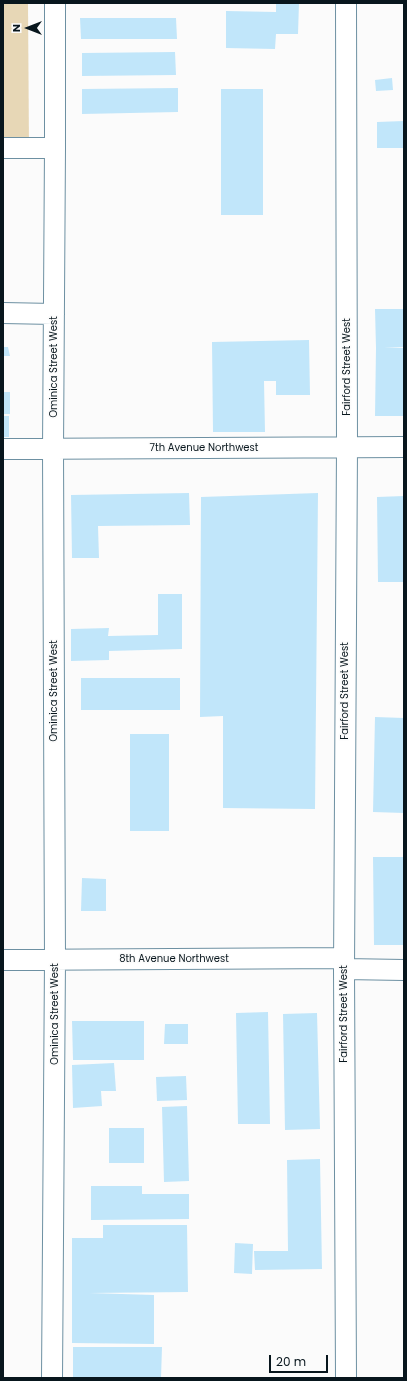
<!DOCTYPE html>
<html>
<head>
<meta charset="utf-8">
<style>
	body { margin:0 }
	#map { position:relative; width:407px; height:1381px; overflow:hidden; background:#fbfbfb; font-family:Poppins,sans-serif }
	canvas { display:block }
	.frame { position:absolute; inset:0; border:4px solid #08161d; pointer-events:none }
	.north { position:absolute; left:8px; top:8px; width:40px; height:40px; -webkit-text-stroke:3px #fbfbfb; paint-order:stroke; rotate:270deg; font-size:11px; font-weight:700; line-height:16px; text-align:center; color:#08161d }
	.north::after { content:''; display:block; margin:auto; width:14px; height:18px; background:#08161d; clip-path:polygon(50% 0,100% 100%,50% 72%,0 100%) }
	.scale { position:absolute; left:269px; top:1355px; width:59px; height:18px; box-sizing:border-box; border:2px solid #08161d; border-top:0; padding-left:5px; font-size:12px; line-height:14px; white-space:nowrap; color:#08161d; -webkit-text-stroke:3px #fbfbfb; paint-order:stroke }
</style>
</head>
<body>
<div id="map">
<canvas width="407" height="1381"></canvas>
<div class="frame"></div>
<div class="north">N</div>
<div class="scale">20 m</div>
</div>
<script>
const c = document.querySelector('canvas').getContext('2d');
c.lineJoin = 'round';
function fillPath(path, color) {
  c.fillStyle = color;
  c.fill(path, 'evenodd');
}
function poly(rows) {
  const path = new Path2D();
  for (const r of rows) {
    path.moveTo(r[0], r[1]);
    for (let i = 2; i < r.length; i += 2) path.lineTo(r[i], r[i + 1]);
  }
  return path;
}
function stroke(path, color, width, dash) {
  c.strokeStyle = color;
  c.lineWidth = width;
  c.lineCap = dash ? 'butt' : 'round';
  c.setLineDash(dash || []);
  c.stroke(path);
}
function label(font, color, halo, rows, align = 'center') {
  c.font = font + ' Poppins,sans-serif';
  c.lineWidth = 3;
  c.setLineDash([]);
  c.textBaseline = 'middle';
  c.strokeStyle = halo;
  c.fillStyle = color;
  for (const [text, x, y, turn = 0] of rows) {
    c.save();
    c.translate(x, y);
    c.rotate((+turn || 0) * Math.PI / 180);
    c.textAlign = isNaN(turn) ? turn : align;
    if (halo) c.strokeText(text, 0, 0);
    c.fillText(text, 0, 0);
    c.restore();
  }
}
fillPath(poly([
	[3,3,28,3,29,149,3,149]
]), '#e7d7b6');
fillPath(poly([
	[276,3,299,3,298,34,276,34,275,49,226,48,226,11,276,12],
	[80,18,176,18,177,39,81,39],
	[175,52,176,75,82,76,82,53],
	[392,78,393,90,376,91,375,80],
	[178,88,178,112,82,114,82,89],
	[221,89,263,89,263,215,221,215],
	[404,121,404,148,377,148,377,122],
	[375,309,404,309,404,347,384,347,404,348,404,416,375,416,376,348],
	[309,340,310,395,276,395,276,381,264,381,265,432,213,432,212,342],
	[3,347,8,347,10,356,3,356],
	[3,392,10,392,10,414,3,414],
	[3,416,9,416,9,437,3,437],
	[189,493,190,525,98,526,99,558,72,558,71,495],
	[318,493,315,809,223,808,223,716,200,717,201,497],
	[404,496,404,582,378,582,377,497],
	[158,594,182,594,182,649,109,651,109,660,71,661,71,629,109,628,108,636,158,635],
	[81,678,180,678,180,710,81,710],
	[375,717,404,718,404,813,373,812],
	[130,734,169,734,169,831,130,831],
	[373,857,404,857,404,945,374,945],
	[82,878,106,879,106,911,81,911],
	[268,1012,270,1124,238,1124,236,1013],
	[317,1013,320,1129,285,1130,283,1014],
	[72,1021,144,1021,144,1060,73,1060],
	[165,1024,188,1024,188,1044,164,1044],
	[114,1063,116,1091,101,1091,102,1106,73,1108,72,1065],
	[186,1076,187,1100,157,1101,156,1077],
	[187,1106,189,1181,164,1182,162,1107],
	[109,1128,144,1128,144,1163,109,1163],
	[320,1159,322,1269,255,1270,254,1251,288,1251,287,1160],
	[91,1186,142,1186,142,1194,189,1194,189,1219,91,1220],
	[103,1225,187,1225,188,1292,89,1293,154,1295,154,1344,72,1343,72,1238,103,1238],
	[235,1243,253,1244,252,1274,234,1273],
	[73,1347,162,1347,161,1378,73,1378]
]), '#c1e6fa');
const minor = poly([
	[346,3,347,447,344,969,346,1378],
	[3,148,55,148],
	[3,313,54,314],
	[3,449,404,447],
	[3,960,344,958],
	[344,969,404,970],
	[52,1378,55,960,53,449,55,148,55,3]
]);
stroke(minor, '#6d90a2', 22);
stroke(minor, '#fff', 20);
label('10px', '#08161d', '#fbfbfb', [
	["Ominica Street West",54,367,-90],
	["Fairford Street West",347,367,-90],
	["7th Avenue Northwest",204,448],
	["Ominica Street West",54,691,-90],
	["Fairford Street West",345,691,-90],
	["8th Avenue Northwest",174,959],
	["Ominica Street West",55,1014,-90],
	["Fairford Street West",344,1014,-90]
]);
</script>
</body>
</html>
